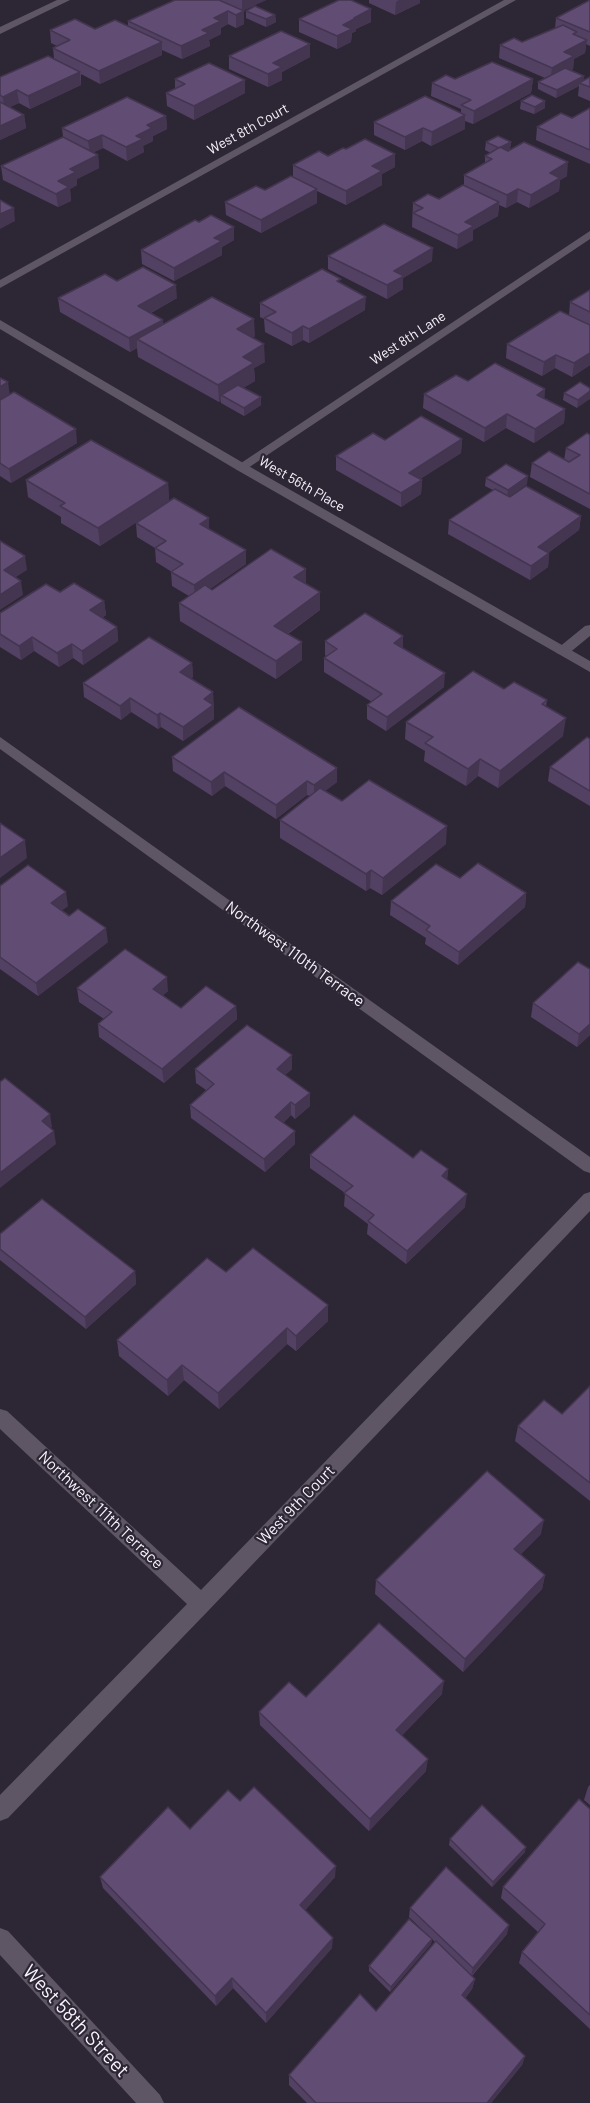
<!DOCTYPE html>
<html>
<head>
<meta charset="utf-8">
<style>
	body { margin:0 }
	canvas { display:block; background:#2d2634 }
</style>
</head>
<body>
<canvas width="590" height="2103"></canvas>
<script>
const c = document.querySelector('canvas').getContext('2d');
c.lineJoin = 'round';
function poly(rows) {
  const path = new Path2D();
  for (const r of rows) {
    path.moveTo(r[0], r[1]);
    for (let i = 2; i < r.length; i += 2) path.lineTo(r[i], r[i + 1]);
  }
  return path;
}
function fillPath(path, color) {
  c.fillStyle = color;
  c.fill(path, 'evenodd');
}
function stroke(path, color, width, dash) {
  c.strokeStyle = color;
  c.lineWidth = width;
  c.lineCap = dash ? 'butt' : 'round';
  c.setLineDash(dash || []);
  c.stroke(path);
}
function label(font, color, halo, rows, align = 'center') {
  c.font = font + ' Barlow,sans-serif';
  c.lineWidth = 4.5;
  c.setLineDash([]);
  c.textBaseline = 'middle';
  c.strokeStyle = halo;
  c.fillStyle = color;
  for (const [text, x, y, turn = 0] of rows) {
    c.save();
    c.translate(x, y);
    c.rotate((+turn || 0) * Math.PI / 180);
    c.textAlign = isNaN(turn) ? turn : align;
    if (halo) c.strokeText(text, 0, 0);
    c.fillText(text, 0, 0);
    c.restore();
  }
}
fillPath(poly([
	[504,0,516,0,0,288,0,280,504,0],
	[590,231,590,239,245,470,237,470,235,467,590,231],
	[590,625,590,636,568,654,558,654,556,651,558,648,585,626,590,625],
	[0,737,590,1157,590,1173,584,1171,0,749,0,737],
	[590,1192,590,1211,208,1611,8,1818,0,1821,0,1795,187,1604,0,1429,0,1409,7,1411,201,1590,584,1194,590,1192],
	[0,1928,8,1931,160,2095,164,2103,136,2103,0,1955,0,1928]
]), '#5e5665');
fillPath(poly([
	[57,0,70,0,0,34,0,27,57,0],
	[0,320,245,464,590,661,590,672,237,470,0,329,0,320]
]), '#5e5665');
fillPath(poly([
	[175,0,244,11,244,24,236,28,228,24,221,28,221,34,209,40,210,46,182,59,162,50,162,55,100,84,81,74,81,85,30,109,19,103,10,107,24,115,26,128,0,140,0,77,54,58,53,48,57,46,51,43,50,30,95,29,128,26,128,21],
	[219,0,266,0,242,11],
	[369,0,420,0,420,3,395,15,369,3],
	[590,0,590,46,586,44,585,53,574,59,573,69,571,70,584,76,583,80,590,77,590,101,578,96,579,86,556,98,538,89,538,82,545,78,499,58,500,45,522,42,555,29,556,18],
	[371,9,371,22,356,29,356,31,352,33,351,42,337,49,299,32,299,19],
	[246,11,275,15,276,22,266,27,246,18],
	[229,56,310,57,282,72,282,80,268,87,229,69],
	[175,79,245,93,194,120,167,106,166,93,175,89],
	[455,79,533,79,531,93,473,124,465,121,465,129,431,146,422,141,405,150,374,135,374,122,461,113,461,109,431,96,432,83],
	[521,101,545,101,545,108,534,114,520,109],
	[590,108,590,164,536,140,537,127,572,118],
	[166,116,167,129,153,136,153,141,143,146,144,152,127,161,103,148,94,152,98,155,99,168,77,179,77,185,70,189,71,201,58,207,3,180,1,166,63,137,62,128],
	[486,142,511,142,510,149,567,176,560,180,559,191,529,208,517,202,506,208,499,205,498,216,473,230,473,240,457,249,412,227,413,203,439,199,464,185,464,175,485,163,485,156,491,153,485,150],
	[346,149,395,154,395,167,382,174,382,185,346,205,317,191,317,203,261,233,226,215,225,202,265,190,293,177,293,165,328,156],
	[199,222,234,227,234,240,222,247,222,255,174,281,142,264,141,250],
	[328,256,432,261,403,278,403,289,387,299,328,269],
	[117,281,177,298,151,313,163,324,255,336,252,338,265,362,254,368,255,381,243,388,261,397,261,405,244,416,221,403,221,401,219,402,138,357,137,348,130,352,60,312,58,298],
	[341,283,365,310,309,343,303,340,292,346,265,332,264,319,260,317,260,303],
	[590,290,590,365,572,377,555,368,542,376,506,358,507,344,569,315,570,302],
	[0,378,9,395,77,443,11,483,0,476],
	[468,381,545,389,544,398,565,409,564,423,534,443,506,428,484,442,423,408,424,394],
	[590,388,577,408,563,400,564,393],
	[590,435,590,509,530,477,532,463,564,460,566,448],
	[462,439,461,453,420,479,422,480,421,494,401,507,336,470,336,456,385,440],
	[486,478,527,484,509,497,581,516,579,530,548,553,549,553,548,567,530,580,448,534,449,520,493,490,485,486],
	[26,480,168,483,169,501,100,546,61,523,61,517,28,497],
	[136,523,209,529,246,550,246,564,210,589,212,590,306,569,306,584,320,592,320,610,288,634,302,660,276,679,180,621,179,603,189,596,172,586,171,572,172,572,156,562,155,548,137,537],
	[60,592,104,601,106,615,102,618,117,627,118,641,83,665,73,658,59,667,34,651,21,660,0,647,0,613],
	[403,636,403,648,444,687,386,731,367,719,367,705,372,702,324,672,324,658,326,656,325,655,325,641],
	[192,663,193,677,191,678,213,692,214,719,183,741,161,727,158,729,131,712,121,720,84,697,83,683],
	[504,689,547,700,546,706,563,736,498,788,478,776,466,786,424,761,425,751,405,739,406,722],
	[590,739,590,806,548,781,550,767],
	[172,757,337,782,325,791,342,801,446,844,382,895,370,888,366,891,280,838,280,820,310,796,307,795,276,819,225,786,212,796,173,771],
	[460,878,526,893,525,907,458,965,425,944,426,938,390,915,391,901],
	[0,886,68,906,62,910,108,942,38,996,0,969],
	[77,988,168,991,163,995,181,1008,236,1006,237,1019,164,1083,99,1037,98,1024,104,1019,79,1002],
	[533,1003,590,1035,577,1047,531,1017],
	[292,1055,292,1069,285,1075,310,1106,295,1119,291,1115,283,1123,295,1144,265,1172,191,1118,190,1105,206,1090,196,1083,195,1069],
	[310,1155,413,1158,448,1169,447,1179,465,1207,406,1264,367,1234,368,1224,344,1206,345,1193,310,1168],
	[0,1234,135,1271,136,1284,86,1329,0,1260],
	[226,1272,328,1305,328,1321,296,1351,287,1344,219,1409,184,1380,168,1396,119,1356,117,1340],
	[590,1386,590,1501,515,1441,518,1426,562,1414],
	[541,1534,521,1554,545,1575,542,1589,463,1672,375,1594,376,1580],
	[442,1694,402,1735,426,1771,369,1831,260,1725,259,1712,306,1697],
	[590,1785,590,1805,584,1800,588,1787],
	[240,1801,335,1877,305,1910,332,1948,266,2023,233,1988,216,2006,103,1888,100,1877],
	[590,1809,590,2029,519,1963,522,1952,538,1932,501,1898,503,1887],
	[450,1839,525,1852,492,1887,449,1845],
	[410,1908,507,1934,472,1976,475,1979,472,1989,465,1998,525,2056,522,2065,491,2103,307,2103,289,2085,289,2075,376,2011,435,1942,409,1917],
	[432,1939,431,1944,390,1992,369,1971,369,1966]
]), '#534163');
fillPath(poly([
	[242,0,266,0,242,11],
	[399,0,420,0,420,3,395,15,396,2],
	[371,9,371,22,356,29,356,31,352,33,351,42,337,49,337,36,343,25,354,18],
	[228,11,228,24,221,28,221,34,209,40,210,46,182,59,181,46,202,30,214,18],
	[244,11,244,24,236,28,236,15],
	[275,15,276,22,266,27,266,19],
	[587,40,585,53,574,59,573,69,550,81,552,68,564,52],
	[162,42,162,55,100,84,99,71],
	[310,44,310,57,282,72,282,80,268,87,268,74,273,63],
	[80,72,81,85,30,109,28,96],
	[584,76,583,83,579,83,579,86,556,98,557,90],
	[533,79,531,93,473,124,474,111],
	[245,80,245,93,194,120,194,106],
	[17,90,19,103,4,110,3,97],
	[545,101,545,108,534,114,535,107],
	[24,115,26,128,0,140,0,126],
	[465,115,465,129,431,146,432,132],
	[166,116,167,129,153,136,153,141,143,146,144,152,127,161,126,147,136,136,147,125],
	[423,128,422,141,405,150,405,137],
	[102,135,103,148,90,154,88,141],
	[511,142,510,149,498,156,499,149],
	[395,154,395,167,382,174,382,185,346,205,346,191,372,166],
	[98,155,99,168,77,179,77,185,70,189,71,201,58,207,56,194,58,181,70,169],
	[568,162,567,176,560,180,559,191,529,208,531,195,550,173],
	[317,189,317,203,261,233,261,220],
	[518,189,517,202,506,208,507,195],
	[499,202,498,216,473,230,473,240,457,249,458,235,465,222],
	[14,208,15,221,0,229,0,214],
	[234,227,234,240,222,247,222,255,174,281,174,268,214,238],
	[433,248,432,261,403,278,403,289,387,299,387,285,394,271],
	[176,285,177,298,139,319,138,306],
	[366,297,365,310,309,343,309,329],
	[254,319,255,336,237,347,237,329],
	[163,320,164,333,137,339,137,348,130,352,129,338],
	[303,326,303,340,292,346,292,333],
	[264,344,265,362,254,368,255,381,226,398,221,395,221,401,219,402,218,385,243,357],
	[590,353,590,365,572,377,574,363],
	[556,355,555,368,542,376,544,362],
	[8,382,10,396,0,401,0,387],
	[545,389,544,403,537,395],
	[590,391,590,399,577,408,578,400],
	[261,397,261,405,244,416,244,408],
	[565,409,564,423,534,443,535,429],
	[507,414,506,428,484,442,485,428],
	[76,429,77,443,11,483,9,469],
	[462,439,461,453,408,487,409,473],
	[528,476,527,484,507,498,508,490],
	[422,480,421,494,401,507,401,493],
	[168,483,169,501,100,546,98,528],
	[581,516,579,530,537,561,538,547],
	[209,518,209,532,200,524],
	[246,550,246,564,195,599,194,585],
	[549,553,548,567,530,580,531,566],
	[25,556,27,570,5,584,4,570],
	[306,569,306,586,294,577],
	[21,581,23,595,0,610,0,595],
	[320,592,320,610,274,643,274,626],
	[104,601,106,615,92,624,90,610],
	[117,627,118,641,83,665,82,651],
	[403,636,403,650,394,643],
	[32,637,34,651,21,660,19,646],
	[302,642,302,660,276,679,276,661],
	[72,644,73,658,59,667,57,653],
	[192,663,193,677,181,686,180,672],
	[445,673,444,687,386,731,387,717],
	[213,692,214,719,183,741,183,727,204,699],
	[130,698,131,712,121,720,120,706],
	[160,713,161,727,158,729,157,715],
	[566,718,563,736,498,788,500,771],
	[480,759,478,776,466,786,468,769],
	[337,768,337,782,314,799,314,785],
	[224,772,225,786,212,796,211,782],
	[307,781,307,795,276,819,276,805],
	[447,826,446,844,382,895,383,878],
	[25,840,27,858,0,878,0,858],
	[371,870,370,888,366,891,366,874],
	[66,892,68,906,53,917,51,903],
	[526,893,525,907,458,965,459,952],
	[106,928,108,942,38,996,36,983],
	[167,977,168,991,154,1003,153,989],
	[236,1006,237,1019,164,1083,162,1069],
	[590,1024,590,1035,577,1047,579,1034],
	[292,1055,292,1069,277,1083,277,1069],
	[310,1093,310,1106,295,1119,295,1105],
	[291,1102,291,1115,275,1130,275,1117],
	[50,1114,52,1127,44,1134,42,1121],
	[54,1131,56,1144,0,1188,0,1173],
	[295,1131,295,1144,265,1172,264,1159],
	[448,1169,447,1182,442,1176],
	[467,1194,465,1207,406,1264,407,1251],
	[135,1271,136,1284,86,1329,85,1317],
	[328,1305,328,1321,296,1351,296,1336],
	[287,1328,287,1344,219,1409,218,1393],
	[182,1365,184,1380,168,1396,167,1380],
	[544,1520,541,1534,512,1563,514,1549],
	[545,1575,542,1589,463,1672,465,1659],
	[444,1681,442,1694,395,1743,396,1730],
	[428,1759,426,1771,369,1831,370,1819],
	[526,1847,525,1852,492,1887,493,1882],
	[336,1866,335,1877,300,1916,300,1905],
	[509,1925,507,1934,471,1976,473,1968],
	[333,1938,332,1948,266,2023,266,2013],
	[432,1939,431,1944,390,1992,391,1987],
	[232,1978,233,1988,216,2006,215,1996],
	[475,1979,472,1989,460,2006,462,1995],
	[525,2056,522,2065,491,2103,487,2103]
]), '#443550');
const building = poly([
	[175,0,219,0,244,11,236,15,228,11,214,18,221,21,202,30,209,33,181,46,128,21,175,0],
	[339,0,351,0,371,9,354,18,356,18,343,25,352,29,337,36,299,19,339,0],
	[590,0,590,32,556,18,588,1,590,0],
	[255,6,275,15,266,19,246,11,255,6],
	[75,19,95,29,115,20,162,42,99,71,53,48,70,40,50,30,75,19],
	[563,25,577,32,573,34,587,40,564,52,574,56,552,68,500,45,514,38,522,42,563,25],
	[281,31,310,44,273,63,282,67,268,74,229,56,281,31],
	[48,56,80,72,28,96,17,90,3,97,0,95,0,77,48,56],
	[492,62,533,79,474,111,461,105,471,100,432,83,446,75,455,79,492,62],
	[209,63,245,80,194,106,166,93,185,84,175,79,209,63],
	[565,68,584,76,557,90,538,82,565,68],
	[590,77,590,87,579,83,590,77],
	[532,95,545,101,535,107,521,101,532,95],
	[425,96,465,115,432,132,423,128,405,137,374,122,425,96],
	[127,97,166,116,147,125,152,128,136,136,143,139,126,147,102,135,88,141,62,128,127,97],
	[0,102,24,115,0,126,0,102],
	[590,108,590,150,537,127,561,113,572,118,590,108],
	[498,136,511,142,499,148,486,142,498,136],
	[63,137,98,155,70,169,76,172,58,181,69,187,56,194,1,166,63,137],
	[365,139,395,154,372,166,382,171,346,191,293,165,319,151,328,156,343,148,346,149,365,139],
	[524,142,568,162,550,173,560,178,531,195,518,189,507,195,464,175,492,159,485,156,500,147,508,151,524,142],
	[291,176,317,189,261,220,225,202,256,186,265,190,291,176],
	[463,185,499,202,465,222,474,226,458,235,413,213,423,208,413,203,428,194,439,199,463,185],
	[0,200,14,208,0,214,0,200],
	[211,215,234,227,214,238,222,241,174,268,141,250,195,220,199,222,211,215],
	[384,224,433,248,394,271,404,276,387,285,328,256,384,224],
	[143,267,176,285,138,306,163,320,129,338,58,298,105,274,117,281,143,267],
	[322,269,341,279,337,281,366,297,309,329,303,326,292,333,264,318,276,312,260,303,322,269],
	[590,290,590,312,570,302,590,290],
	[212,297,254,319,237,329,264,344,243,357,254,363,218,385,137,339,212,297],
	[560,311,590,325,590,353,574,363,556,355,544,362,507,344,560,311],
	[495,363,545,389,537,395,565,409,535,429,507,414,485,428,424,394,456,375,468,381,495,363],
	[0,378,8,382,0,387,0,378],
	[580,382,590,388,590,391,578,400,564,393,580,382],
	[238,385,261,397,244,408,221,395,238,385],
	[14,392,76,429,9,469,0,463,0,400,14,392],
	[421,416,462,439,409,473,422,480,401,493,336,456,373,433,385,440,421,416],
	[587,433,590,435,590,494,532,463,549,451,569,462,580,455,566,448,587,433],
	[91,440,168,483,98,528,60,506,65,503,26,480,91,440],
	[506,464,528,476,508,490,486,478,506,464],
	[526,486,581,516,538,547,549,553,531,566,449,520,495,489,510,497,526,486],
	[174,498,209,518,200,524,246,550,194,585,171,572,183,564,155,548,166,541,136,523,174,498],
	[0,541,25,556,4,570,21,581,0,595,0,541],
	[271,549,306,569,294,577,320,592,274,626,302,642,276,661,179,603,205,585,212,590,271,549],
	[74,583,104,601,90,610,117,627,82,651,72,644,57,653,32,637,19,646,0,634,0,613,46,584,60,592,74,583],
	[365,613,403,636,394,643,445,673,387,717,367,705,382,694,324,658,337,649,325,641,365,613],
	[149,637,192,663,180,672,213,692,204,699,213,705,183,727,160,713,157,715,130,698,120,706,83,683,149,637],
	[473,671,504,689,514,682,547,700,542,704,566,718,500,771,480,759,468,769,425,743,433,737,406,722,473,671],
	[239,707,337,768,314,785,307,781,276,805,224,772,211,782,172,757,239,707],
	[587,737,590,739,590,791,550,767,587,737],
	[369,780,447,826,383,878,371,870,366,874,280,820,320,788,342,801,369,780],
	[0,823,25,840,0,858,0,823],
	[478,863,526,893,459,952,426,930,430,926,391,901,436,864,460,878,478,863],
	[28,865,66,892,51,903,69,916,78,909,106,928,36,983,0,957,0,886,28,865],
	[125,949,167,977,153,989,181,1008,206,986,236,1006,162,1069,98,1024,112,1012,77,988,125,949],
	[578,962,590,969,590,1024,579,1034,533,1003,578,962],
	[247,1025,292,1055,277,1069,310,1093,295,1105,291,1102,275,1117,295,1131,264,1159,190,1105,214,1084,195,1069,247,1025],
	[5,1078,50,1114,42,1121,54,1131,0,1173,0,1082,5,1078],
	[354,1115,413,1158,421,1150,435,1160,448,1169,442,1176,467,1194,407,1251,368,1221,374,1215,344,1193,353,1186,310,1155,354,1115],
	[42,1199,135,1271,85,1317,0,1249,0,1234,42,1199],
	[253,1248,328,1305,296,1336,287,1328,218,1393,182,1365,167,1380,117,1340,207,1258,226,1272,253,1248],
	[590,1386,590,1483,518,1426,544,1400,562,1414,590,1386],
	[487,1471,544,1520,514,1549,545,1575,465,1659,376,1580,487,1471],
	[379,1623,444,1681,396,1730,428,1759,370,1819,259,1712,289,1682,306,1697,379,1623],
	[254,1787,336,1866,300,1905,333,1938,266,2013,232,1978,215,1996,100,1877,168,1807,190,1829,228,1790,240,1801,254,1787],
	[579,1799,590,1809,590,2015,522,1952,545,1924,503,1887,579,1799],
	[482,1805,526,1847,493,1882,450,1839,482,1805],
	[446,1867,509,1925,473,1968,410,1908,446,1867],
	[409,1919,432,1939,391,1987,369,1966,409,1919],
	[436,1941,475,1979,462,1995,525,2056,487,2103,316,2103,289,2075,360,1994,376,2011,436,1941]
]);
fillPath(building, '#614c73');
stroke(building, '#443550', 1.5);
label('14px', '#f7f3fc', '#2d2634', [
	["West 8th Court",248,129,-29],
	["West 8th Lane",408,338,-33],
	["West 56th Place",302,484,30]
]);
label('16px', '#f7f3fc', '#2d2634', [
	["Northwest 110th Terrace",295,954,36],
	["West 9th Court",296,1505,-46],
	["Northwest 111th Terrace",101,1510,43]
]);
label('20px', '#f7f3fc', '#2d2634', [
	["West 58th Street",76,2021,47]
]);
</script>
</body>
</html>
